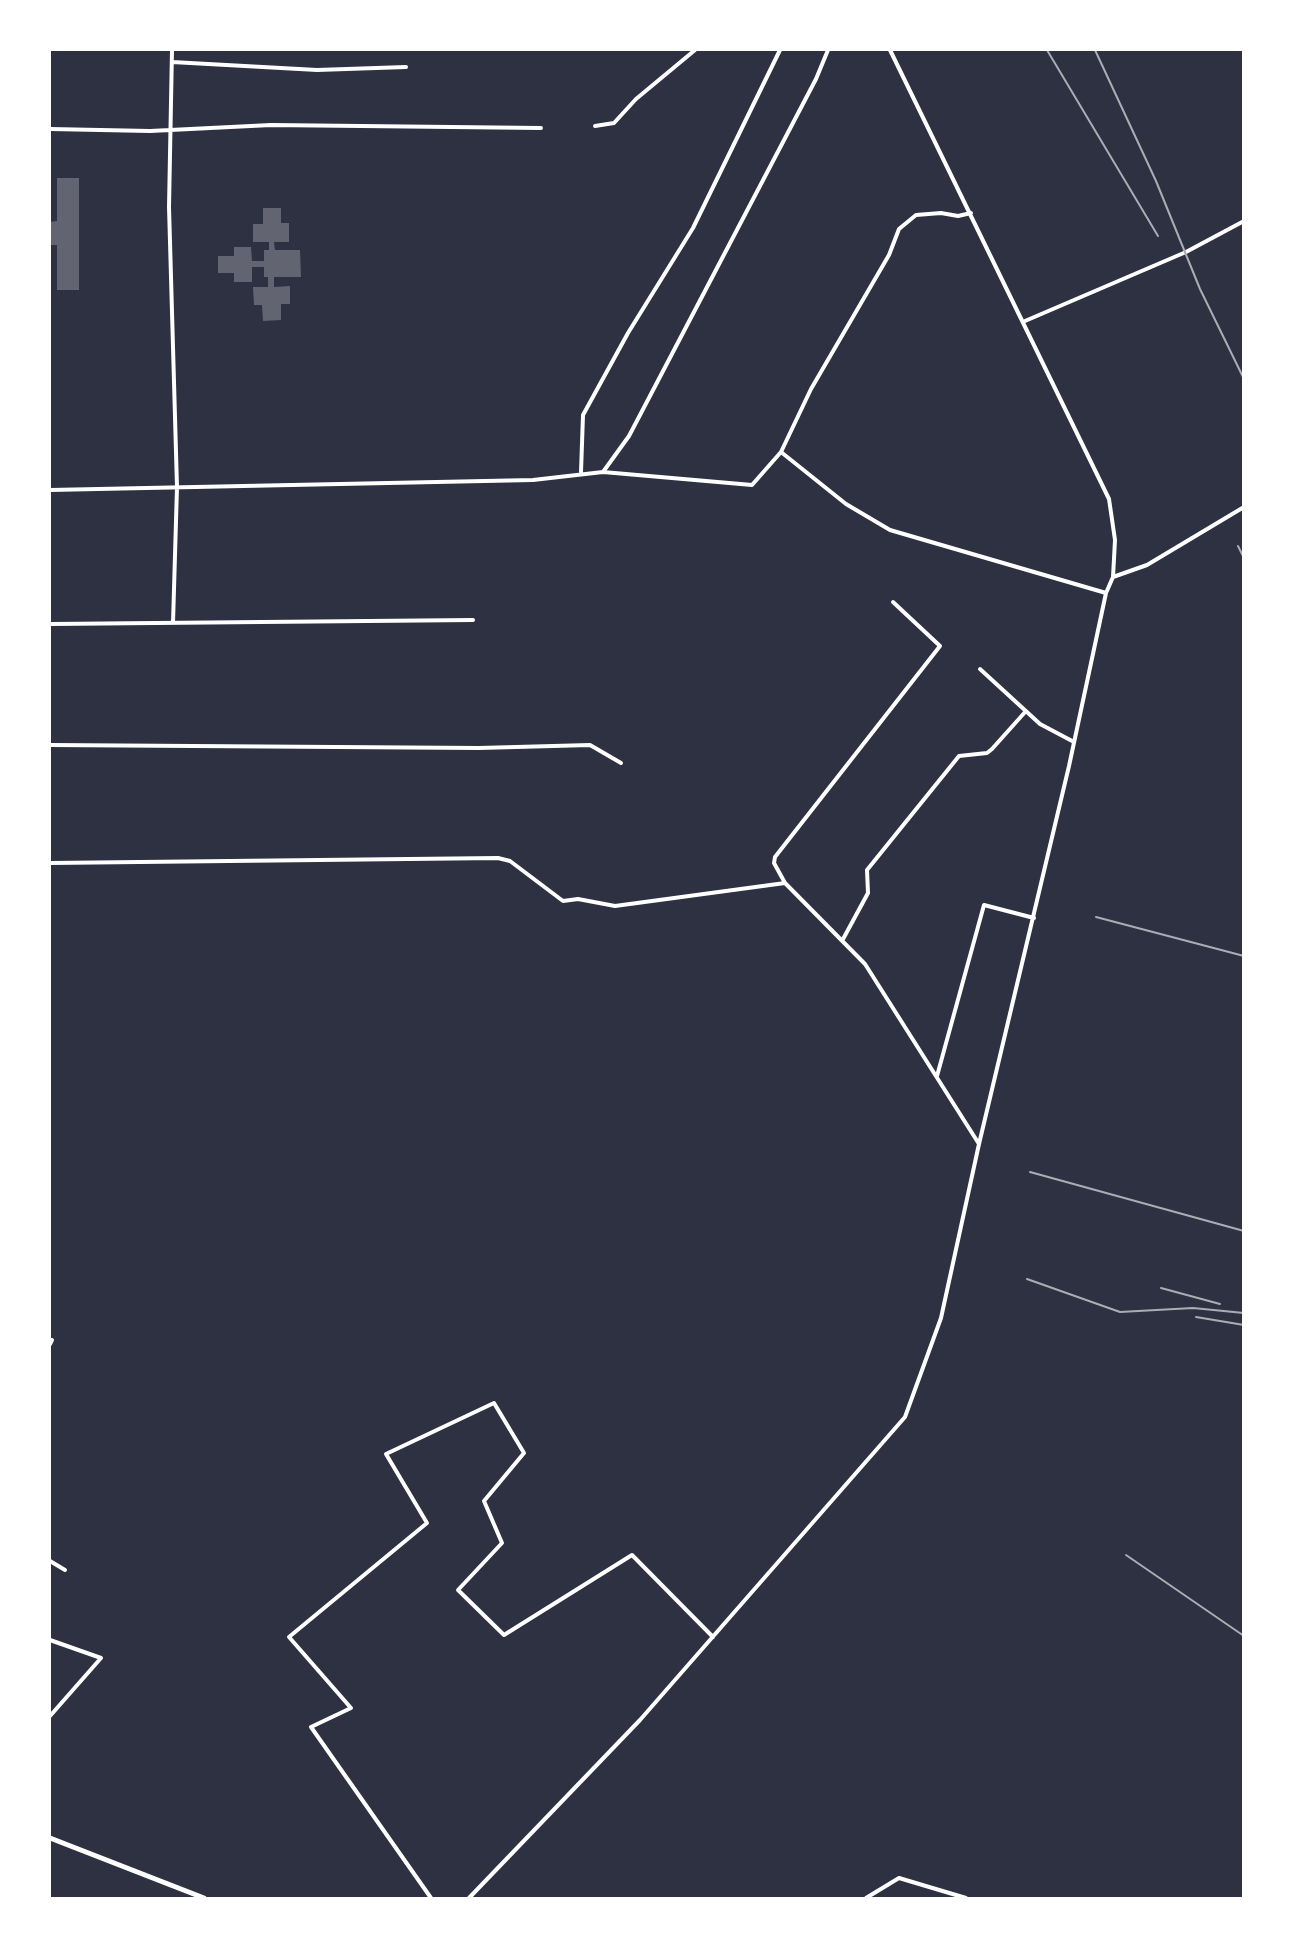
<!DOCTYPE html>
<html>
<head>
<meta charset="utf-8">
<style>
	body { margin:0 }
	#map { position:relative; width:1293px; height:1948px; overflow:hidden; background:#2d3142; font-family:Ubuntu,sans-serif }
	canvas { display:block }
	.frame { position:absolute; inset:0; border:51px solid #fff; pointer-events:none }
</style>
</head>
<body>
<div id="map">
<canvas width="1293" height="1948"></canvas>
<div class="frame"></div>
</div>
<script>
const c = document.querySelector('canvas').getContext('2d');
c.lineJoin = 'round';
function fillPath(path, color) {
  c.fillStyle = color;
  c.fill(path, 'evenodd');
}
function poly(rows) {
  const path = new Path2D();
  for (const r of rows) {
    path.moveTo(r[0], r[1]);
    for (let i = 2; i < r.length; i += 2) path.lineTo(r[i], r[i + 1]);
  }
  return path;
}
function stroke(path, color, width, dash) {
  c.strokeStyle = color;
  c.lineWidth = width;
  c.lineCap = dash ? 'butt' : 'round';
  c.setLineDash(dash || []);
  c.stroke(path);
}
fillPath(poly([
	[57,178,79,178,79,290,57,290,57,245,50,245,50,222,57,221],
	[263,208,281,208,281,223,289,223,289,242,274,242,275,250,300,250,301,277,274,277,274,287,290,286,290,304,281,304,281,320,263,321,262,305,254,305,253,287,268,287,268,277,264,277,264,267,252,267,252,282,234,282,234,273,218,273,218,256,234,256,234,247,251,247,252,261,264,261,264,250,269,250,269,242,253,242,253,224,263,224]
]), '#626471');
stroke(poly([
	[172,50,169,207,177,487,173,623],
	[172,62,317,70,406,67],
	[595,126,614,123,636,99,695,50],
	[50,129,150,131,271,125,541,128],
	[1025,321,1186,252,1244,221],
	[781,452,846,504,890,530,1106,593],
	[581,472,583,415,628,333,693,228,780,50],
	[603,472,752,485,781,452,811,389,889,255,899,229,916,215,941,213,958,216,971,213],
	[50,490,533,480,603,472,629,436,816,79,828,50],
	[1113,577,1147,565,1244,507],
	[893,602,940,646,775,857,774,863,785,883,865,964,979,1144],
	[50,624,473,620],
	[980,669,1040,724,1074,742],
	[50,745,479,748,590,745,621,763],
	[50,863,498,858,510,861,563,901,578,899,615,906,785,883],
	[842,941,868,893,867,870,959,756,987,753,992,749,1026,711],
	[937,1076,984,905,1034,918],
	[50,1344,52,1340],
	[50,1561,65,1570],
	[50,1640,101,1658,50,1716],
	[431,1898,311,1727,351,1708,289,1637,427,1523,386,1454,494,1403,524,1453,484,1501,502,1543,458,1590,504,1635,632,1555,713,1637],
	[469,1898,640,1720,905,1417,941,1318,979,1144,1069,766,1106,593,1113,577,1115,540,1109,499,890,50],
	[866,1898,899,1878,966,1898]
]), '#fff', 4);
stroke(poly([
	[50,1838,204,1898]
]), '#fff', 5);
stroke(poly([
	[1047,50,1158,236],
	[1095,50,1156,181,1200,289,1244,379],
	[1238,546,1244,558],
	[1096,917,1244,956],
	[1030,1172,1244,1231],
	[1027,1279,1120,1312,1193,1308,1244,1313],
	[1161,1288,1220,1304],
	[1196,1317,1244,1325],
	[1243,1364,1244,1364],
	[1126,1555,1244,1636]
]), '#abadb3', 2);
</script>
</body>
</html>
